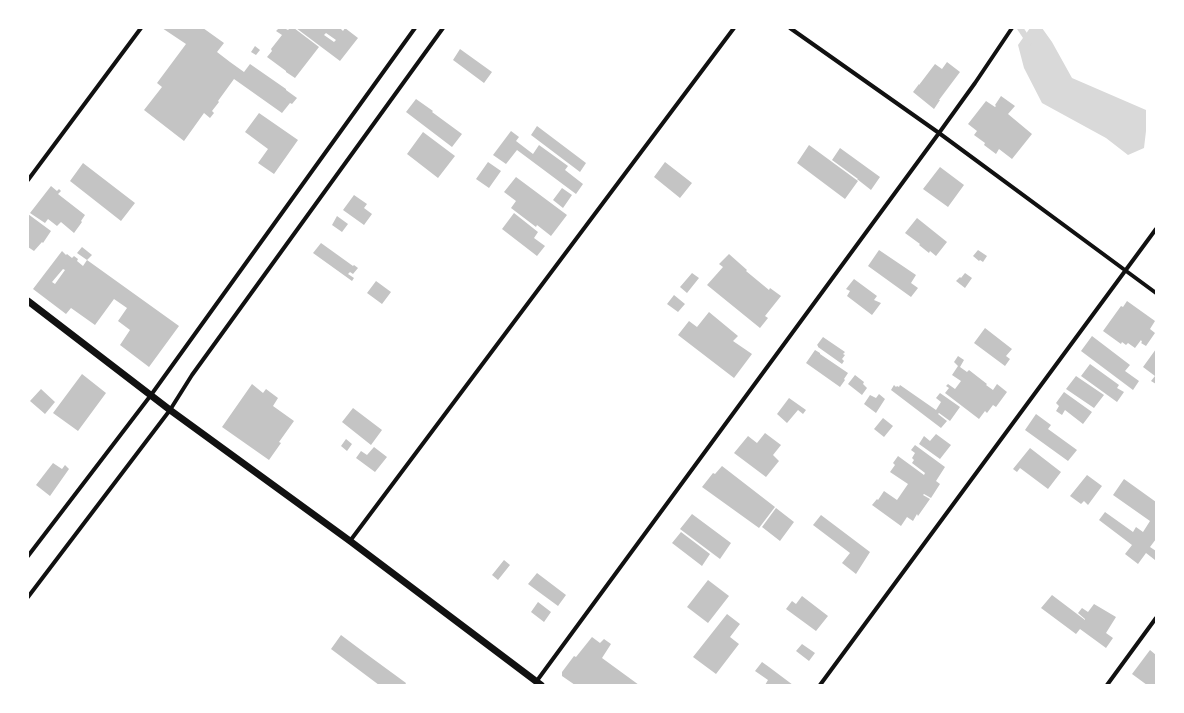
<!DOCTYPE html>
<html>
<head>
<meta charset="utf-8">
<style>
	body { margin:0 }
	#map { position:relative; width:1184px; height:713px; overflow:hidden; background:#fff; font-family:Arial,sans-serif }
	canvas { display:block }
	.frame { position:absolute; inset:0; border:29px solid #fff; pointer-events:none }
</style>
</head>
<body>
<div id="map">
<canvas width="1184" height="713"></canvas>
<div class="frame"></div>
</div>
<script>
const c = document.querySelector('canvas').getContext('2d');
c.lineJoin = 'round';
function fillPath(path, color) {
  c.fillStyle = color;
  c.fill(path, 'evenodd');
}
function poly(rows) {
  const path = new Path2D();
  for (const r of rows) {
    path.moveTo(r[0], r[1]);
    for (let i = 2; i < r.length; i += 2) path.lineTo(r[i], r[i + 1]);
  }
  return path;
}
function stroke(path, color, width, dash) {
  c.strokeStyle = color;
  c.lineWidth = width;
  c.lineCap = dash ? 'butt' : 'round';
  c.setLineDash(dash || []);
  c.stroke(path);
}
fillPath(poly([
	[1030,28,1042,28,1052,42,1072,78,1146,110,1146,131,1144,148,1128,155,1106,138,1042,103,1024,68,1018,45]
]), '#d9d9d9');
stroke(poly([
	[1020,28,1026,37,1028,43]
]), '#d9d9d9', 6);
fillPath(poly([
	[162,28,203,28,224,43,217,52,230,62,244,72,250,64,286,89,286,90,297,98,292,104,290,103,282,113,234,79,218,101,219,102,212,111,214,113,210,118,204,113,184,141,144,110,162,87,157,83,186,44],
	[279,28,287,28,286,29,288,30,290,28,294,28,319,47,295,78,286,72,286,71,267,57,272,51,271,49,282,35,276,31],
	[296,28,340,28,343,31,345,28,358,38,340,61],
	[326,33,336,40,334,42,324,35],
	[255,46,260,50,256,55,251,52],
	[460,49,492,72,484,83,453,60],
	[947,62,960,72,939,100,940,100,934,109,913,92,919,84,919,85,935,64,942,69],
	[1001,96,1015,106,1008,114,1032,134,1012,159,999,149,996,154,984,145,985,143,974,135,977,131,968,124,986,101,995,107,996,106,995,105],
	[416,99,433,111,432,112,462,134,452,147,406,112],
	[259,113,298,140,274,174,258,163,268,149,245,132],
	[537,126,586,163,580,172,531,135],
	[511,131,519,137,516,141,533,154,539,145,568,166,565,170,583,184,576,194,517,150,506,164,493,155],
	[423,132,455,156,438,178,407,154],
	[809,145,858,181,845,199,797,163],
	[840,148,880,177,871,190,857,179,858,179,832,160],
	[488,162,501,171,489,188,476,179],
	[665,162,692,183,680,198,654,177],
	[83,163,135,203,121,221,70,181],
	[940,167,964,185,948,207,923,189],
	[516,177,567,215,551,236,537,225,536,227,511,208,516,201,504,192],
	[51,186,57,191,59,189,61,191,58,194,85,215,81,221,82,222,74,233,61,222,57,226,48,219,45,223,30,213],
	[562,188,572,195,563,208,553,200],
	[354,195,367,204,364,208,372,214,364,225,343,210],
	[514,213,538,232,534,238,545,246,537,256,502,229],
	[28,214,51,231,43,243,42,242,34,251,28,247],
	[337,216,348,224,342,232,332,225],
	[917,218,947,242,936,256,930,251,929,253,919,245,920,244,905,233],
	[321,243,353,266,354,265,358,268,353,274,350,272,348,274,354,278,352,281,313,253],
	[82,247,92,255,87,260,77,253],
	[879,250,916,275,911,283,918,288,911,297,868,266],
	[978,250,987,256,983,262,980,260,979,261,973,256],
	[62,251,66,255,67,254,72,258,74,256,78,259,77,261,83,266,87,260,179,326,149,367,120,345,130,330,118,321,127,308,114,299,95,325,71,308,66,314,33,289],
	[63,269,65,270,55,284,52,282],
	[729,254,747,270,746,271,769,290,770,288,781,296,765,316,768,318,760,328,707,285,723,267,719,264],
	[692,273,699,278,687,293,680,287],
	[965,273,972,278,965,288,956,281,960,277,961,278],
	[854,279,877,296,874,300,881,303,872,315,847,296,850,291,846,289],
	[376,281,391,292,382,304,367,293],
	[674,295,685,304,678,312,667,304],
	[1127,301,1155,321,1150,329,1155,333,1146,346,1141,343,1142,342,1141,340,1135,348,1128,343,1126,345,1122,342,1121,344,1103,331,1121,306,1123,307],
	[709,312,738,336,733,341,752,354,734,378,678,335,689,321,697,327],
	[985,328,1012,349,1006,356,1010,359,1005,366,974,343],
	[1092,336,1130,365,1125,371,1139,381,1133,390,1081,351],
	[823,337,845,352,843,354,845,355,842,359,844,361,842,364,818,347,818,346,817,345],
	[1156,349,1156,384,1151,381,1155,376,1143,367],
	[815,350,820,353,820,354,848,373,844,379,845,380,840,387,806,363],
	[958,356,964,360,960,367,967,372,969,370,987,384,986,385,993,390,997,384,1007,392,996,407,993,405,987,413,985,411,979,419,945,393,949,388,946,386,948,384,955,389,961,381,952,375,958,366,954,362],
	[1090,364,1119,385,1117,388,1124,392,1117,402,1081,376],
	[82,374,106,393,78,431,53,413],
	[855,375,864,382,863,384,867,388,862,395,848,384],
	[1076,376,1104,395,1094,408,1066,389],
	[252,384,263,393,266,389,278,398,273,406,294,421,279,442,281,443,269,460,222,427],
	[894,385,896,387,897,386,899,387,900,385,936,410,941,402,936,398,940,393,960,407,950,421,939,413,938,414,947,421,941,428,891,390],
	[41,389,55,402,45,414,30,401],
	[1064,392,1092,412,1083,424,1065,410,1062,415,1056,411,1059,406,1056,403],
	[879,394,885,399,876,413,864,404,870,395,876,398],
	[789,398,806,410,803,414,798,410,787,423,777,414],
	[353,408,382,430,371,445,342,422],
	[1036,414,1051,425,1048,429,1077,450,1068,461,1025,430],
	[883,418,893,426,884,437,874,429],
	[765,433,781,445,773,455,779,461,766,477,734,453,748,436,757,443],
	[936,434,951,445,940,459,919,444,924,436,930,441],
	[346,439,352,444,347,451,341,446],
	[915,445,945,467,936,481,940,484,931,498,924,494,923,495,930,499,918,516,917,514,913,521,907,517,901,526,872,505,877,499,878,500,884,491,897,500,908,484,890,472,895,465,893,463,898,456,924,475,925,473,912,463,914,460,912,458,915,453,911,450],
	[374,447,387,457,375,472,356,458,361,451,367,455],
	[1030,448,1061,472,1048,489,1020,468,1017,472,1013,469],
	[53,463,62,469,65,465,69,469,50,496,36,485],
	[722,466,775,507,759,528,702,487,713,473,715,474],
	[1087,475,1102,486,1088,505,1084,501,1081,504,1070,496],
	[1124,479,1156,502,1156,539,1150,547,1156,551,1155,560,1146,553,1138,564,1125,554,1132,545,1099,520,1105,512,1133,532,1136,527,1143,532,1150,521,1113,495],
	[776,508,794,522,780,541,762,527],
	[692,514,731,543,720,559,680,529],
	[821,515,870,552,856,574,842,563,850,553,813,525],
	[681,532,710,554,702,566,672,543],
	[504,560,510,565,498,580,492,575],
	[537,573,566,595,558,606,528,584],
	[708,580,729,596,708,623,687,607],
	[1052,595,1085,620,1085,619,1078,613,1082,608,1088,612,1094,604,1116,617,1106,633,1113,638,1106,648,1080,629,1076,634,1041,608],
	[802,596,828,616,816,631,786,609,792,601,796,604],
	[538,602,551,612,544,622,531,612],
	[727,614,740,624,730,637,739,644,716,674,693,657],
	[341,635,365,653,406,683,405,685,379,685,331,649],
	[592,637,600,643,604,639,611,644,602,658,639,685,575,685,562,676,562,672,574,656,576,657],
	[802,644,815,653,809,661,796,651],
	[1150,650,1156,655,1156,685,1147,685,1132,674],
	[762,662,769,667,793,685,765,685,768,680,755,671]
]), '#c4c4c4');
stroke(poly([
	[790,28,939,133,1156,293],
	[28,180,141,28],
	[350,541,734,28],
	[28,556,151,395,415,28],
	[28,597,170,410,192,375,443,28],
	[536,682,939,133,975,83,1012,28],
	[820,685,1156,229],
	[1107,685,1156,618]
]), '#111', 4);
stroke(poly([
	[28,301,170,410,350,541,541,685]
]), '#111', 7);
</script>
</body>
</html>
